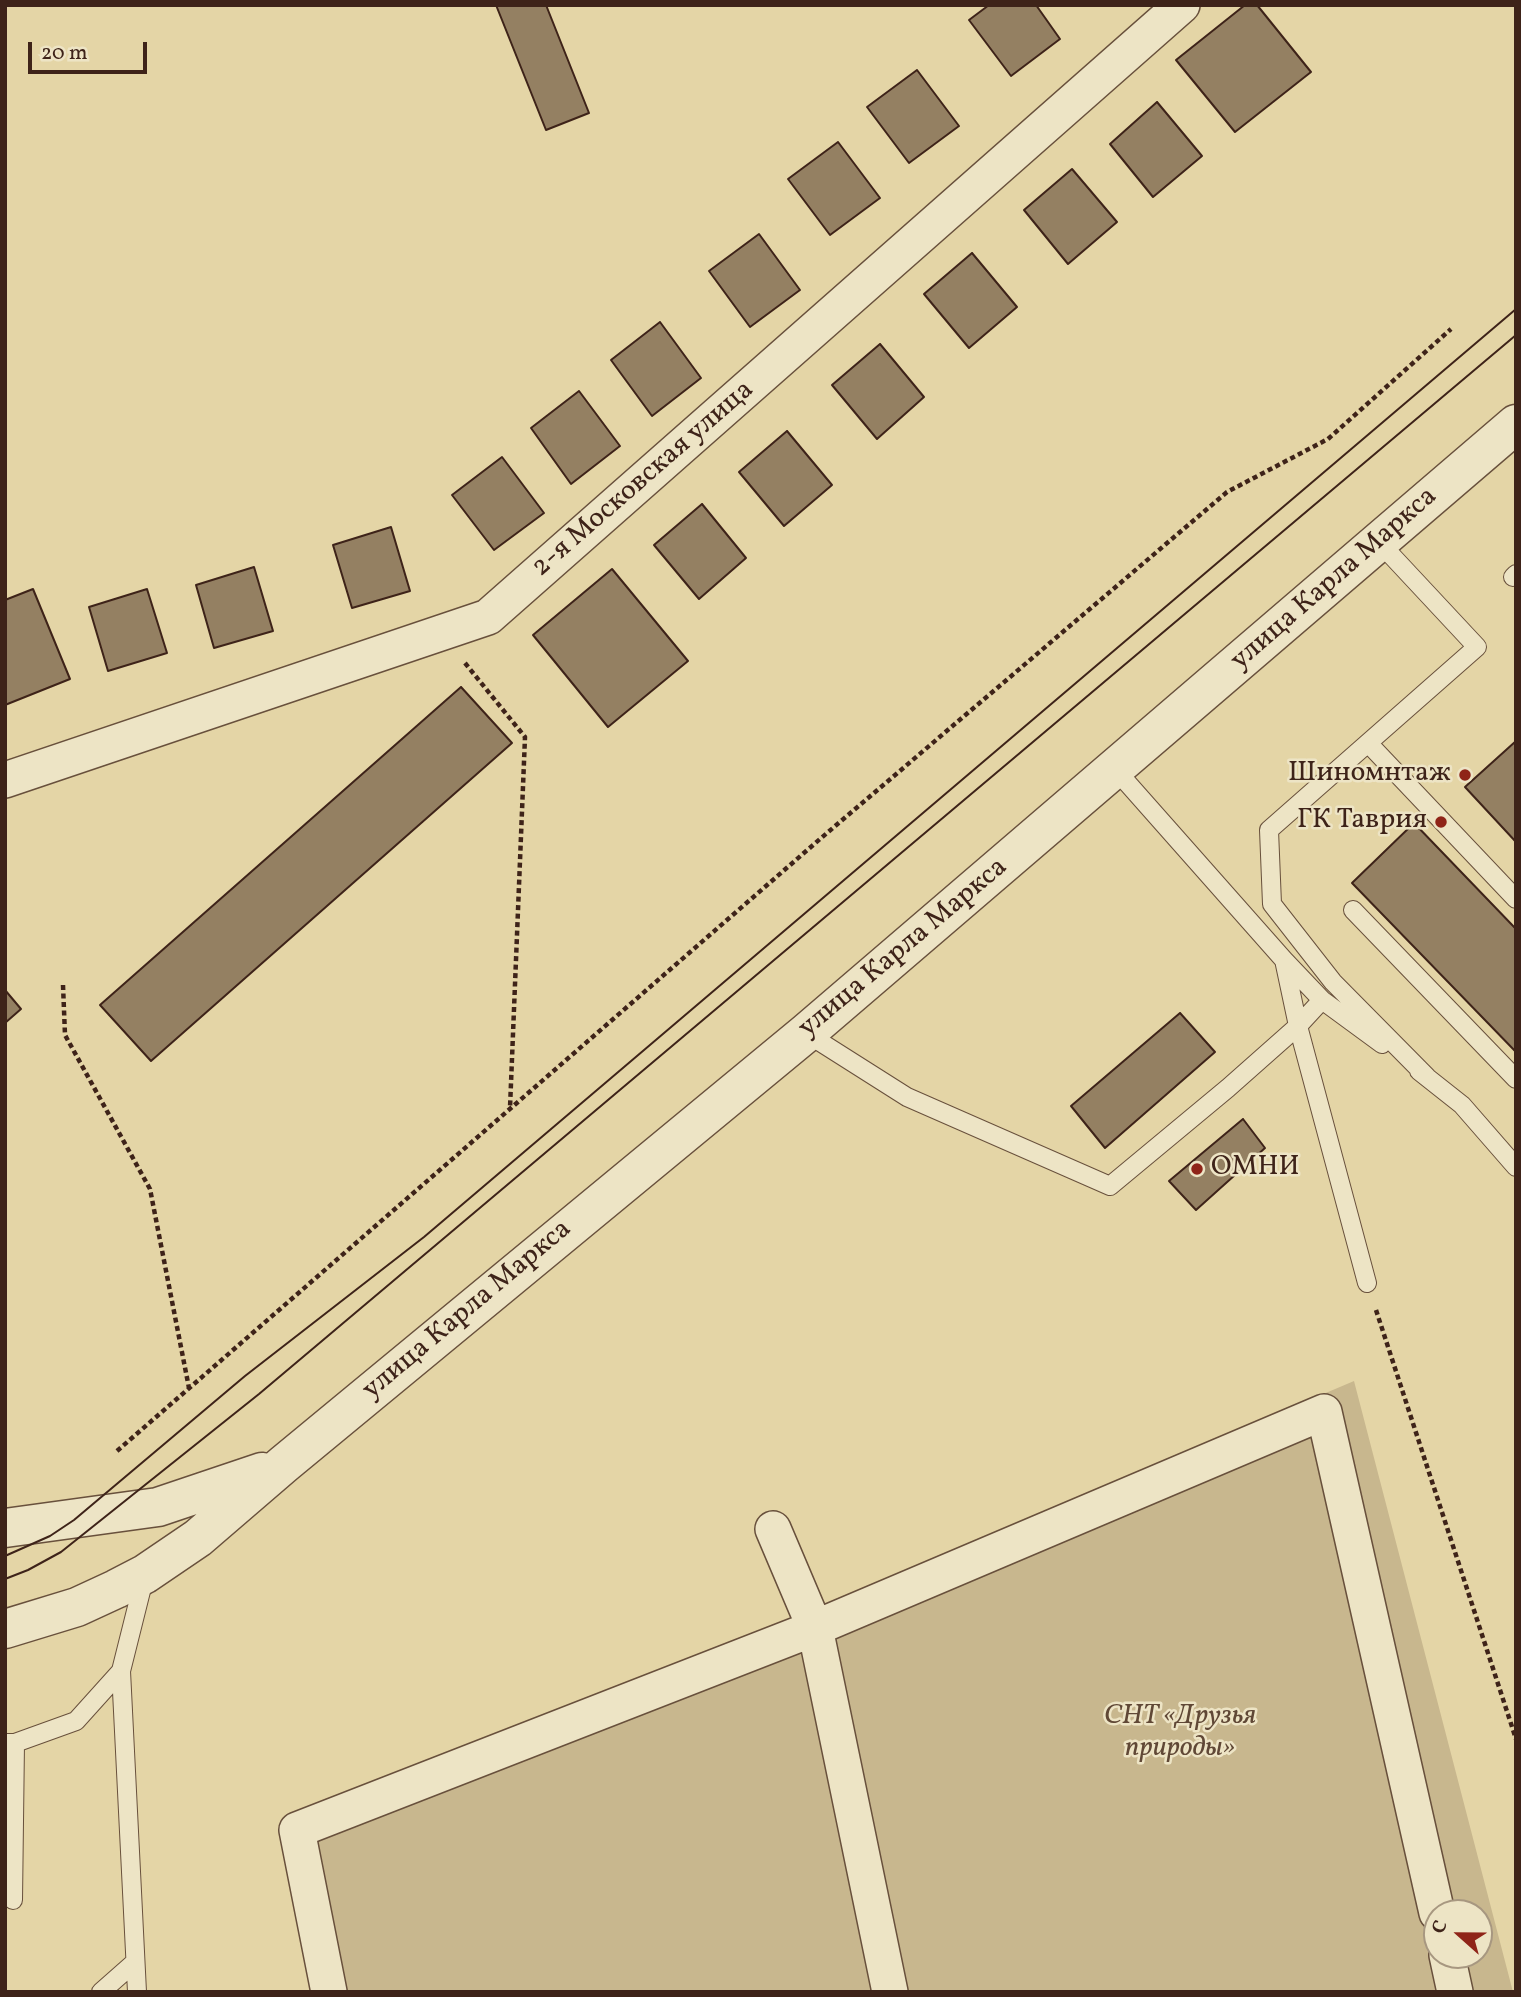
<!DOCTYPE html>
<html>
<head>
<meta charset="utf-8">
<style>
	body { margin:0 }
	#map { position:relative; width:1521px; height:1997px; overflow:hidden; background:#e4d5a6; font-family:Vollkorn,serif }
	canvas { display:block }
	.frame { position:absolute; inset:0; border:7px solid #3e2319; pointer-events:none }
	.north { position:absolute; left:1423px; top:1899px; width:70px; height:70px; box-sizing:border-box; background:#ede4c5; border:2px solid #a79780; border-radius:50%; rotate:291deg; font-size:19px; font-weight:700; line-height:28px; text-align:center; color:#3e2319 }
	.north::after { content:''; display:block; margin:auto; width:24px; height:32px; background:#8f2418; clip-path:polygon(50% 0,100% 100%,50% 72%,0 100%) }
	.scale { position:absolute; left:28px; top:42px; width:119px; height:32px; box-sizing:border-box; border:4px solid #3e2319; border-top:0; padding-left:9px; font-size:21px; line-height:24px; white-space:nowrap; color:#3e2319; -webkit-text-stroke:5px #ede4c5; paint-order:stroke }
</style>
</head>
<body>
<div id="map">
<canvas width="1521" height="1997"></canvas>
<div class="frame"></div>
<div class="north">С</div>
<div class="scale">20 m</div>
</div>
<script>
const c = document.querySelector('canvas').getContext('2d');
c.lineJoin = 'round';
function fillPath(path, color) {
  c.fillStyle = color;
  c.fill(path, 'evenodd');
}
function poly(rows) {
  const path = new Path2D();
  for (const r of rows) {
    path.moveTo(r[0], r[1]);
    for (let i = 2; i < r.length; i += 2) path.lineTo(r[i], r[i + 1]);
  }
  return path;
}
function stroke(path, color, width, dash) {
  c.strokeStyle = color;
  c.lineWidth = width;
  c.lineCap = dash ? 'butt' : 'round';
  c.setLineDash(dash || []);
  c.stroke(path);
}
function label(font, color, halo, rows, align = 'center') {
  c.font = font + ' Vollkorn,serif';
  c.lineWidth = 5;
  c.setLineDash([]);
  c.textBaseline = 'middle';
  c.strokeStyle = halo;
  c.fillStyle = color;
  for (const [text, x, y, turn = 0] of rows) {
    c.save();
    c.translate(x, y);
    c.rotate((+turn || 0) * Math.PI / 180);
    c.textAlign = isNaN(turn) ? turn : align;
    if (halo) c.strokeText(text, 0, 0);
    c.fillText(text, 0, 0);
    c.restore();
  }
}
fillPath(poly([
	[1354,1381,1513,1992,322,1992,297,1830],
	[1437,1913,1479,1913,1479,1955,1437,1955]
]), '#c8b78e');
const building = poly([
	[496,5,546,5,589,113,546,130,496,5],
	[989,5,1036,5,1060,39,1011,76,969,20,989,5],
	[1245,5,1257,5,1311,72,1235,132,1176,60,1245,5],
	[917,70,959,126,909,163,867,107,917,70],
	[1157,102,1202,156,1153,197,1110,144,1157,102],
	[838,142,880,198,830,235,788,179,838,142],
	[1072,169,1117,222,1068,264,1024,210,1072,169],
	[759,234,800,290,750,327,709,271,759,234],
	[972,253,1017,307,969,348,924,294,972,253],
	[660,322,701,378,652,416,611,360,660,322],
	[880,344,924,397,877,439,832,385,880,344],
	[579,391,620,446,571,484,531,428,579,391],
	[787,431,832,485,784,526,739,472,787,431],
	[502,457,544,513,494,550,452,495,502,457],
	[702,504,746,558,699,599,654,545,702,504],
	[391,527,410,591,352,608,333,545,391,527],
	[254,567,273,631,214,648,196,585,254,567],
	[612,569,688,661,608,727,533,635,612,569],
	[33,589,70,679,5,705,5,600,33,589],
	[147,589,167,653,108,671,89,607,147,589],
	[461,687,512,743,151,1061,100,1005,461,687],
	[1516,741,1516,842,1465,787,1516,741],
	[1414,823,1516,929,1516,1052,1352,883,1414,823],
	[5,990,21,1009,5,1023,5,990],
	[1180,1013,1215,1052,1105,1148,1071,1106,1180,1013],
	[1243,1119,1265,1148,1196,1210,1169,1181,1243,1119]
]);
fillPath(building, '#948062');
stroke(building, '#3e2319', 2);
const service = poly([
	[1379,542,1477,647,1269,830,1272,904,1333,982,1427,1077],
	[1513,577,1516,574],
	[1368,743,1516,899],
	[1115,769,1284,960,1298,1026,1367,1283],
	[1353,910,1516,1079],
	[1284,960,1322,1000,1382,1044],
	[806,1033,907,1097,1110,1186,1228,1088,1298,1026,1322,1000],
	[1419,1071,1462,1105,1516,1167],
	[5,1743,15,1743,76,1721,121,1671],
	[13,1900,15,1743],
	[101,1992,135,1962],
	[137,1992,121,1671,144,1579]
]);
const minor = poly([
	[5,780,488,617,1182,5],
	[773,1529,815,1628,890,1992],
	[1447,1955,1455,1992],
	[329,1992,297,1830,815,1628,1324,1412,1437,1913]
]);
const tertiary = poly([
	[5,1528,158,1507,262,1472],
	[5,1629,77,1607,116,1589,145,1574,198,1538,284,1464,806,1033,1516,424]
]);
stroke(service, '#68503c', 20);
stroke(minor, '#68503c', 38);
stroke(tertiary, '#68503c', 41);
stroke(poly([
	[465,663,525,737,510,1108],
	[63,985,65,1035,150,1189,189,1388],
	[1376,1310,1516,1739],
	[117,1451,820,839,1227,492,1328,439,1451,329]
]), '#3e2319', 4.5, [5, 3.5]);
stroke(service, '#ede4c5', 18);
stroke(minor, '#ede4c5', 35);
stroke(tertiary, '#ede4c5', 38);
stroke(poly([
	[5,1556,50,1536,74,1520,245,1376,424,1237,1516,309],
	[5,1579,28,1570,61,1552,259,1394,1516,335]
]), '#3e2319', 2);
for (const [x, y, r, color] of [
	[1465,775,7,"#8f2418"],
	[1441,822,7,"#8f2418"],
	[1197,1169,7,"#8f2418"]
]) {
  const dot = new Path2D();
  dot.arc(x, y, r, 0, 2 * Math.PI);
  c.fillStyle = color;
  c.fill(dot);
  stroke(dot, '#ede4c5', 2.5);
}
label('28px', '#3e2319', '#ede4c5', [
	["2-я Московская улица",644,480,-41],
	["улица Карла Маркса",1335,580,-41],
	["улица Карла Маркса",904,949,-40],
	["улица Карла Маркса",468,1311,-40]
]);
label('28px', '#3e2319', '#ede4c5', [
	["Шиномнтаж",1451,775],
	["ГК Таврия",1427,822],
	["ОМНИ",1211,1169,"left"]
], 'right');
label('italic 28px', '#604836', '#ede4c5', [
	["СНТ «Друзья",1180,1718],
	["природы»",1180,1750]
]);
</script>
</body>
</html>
